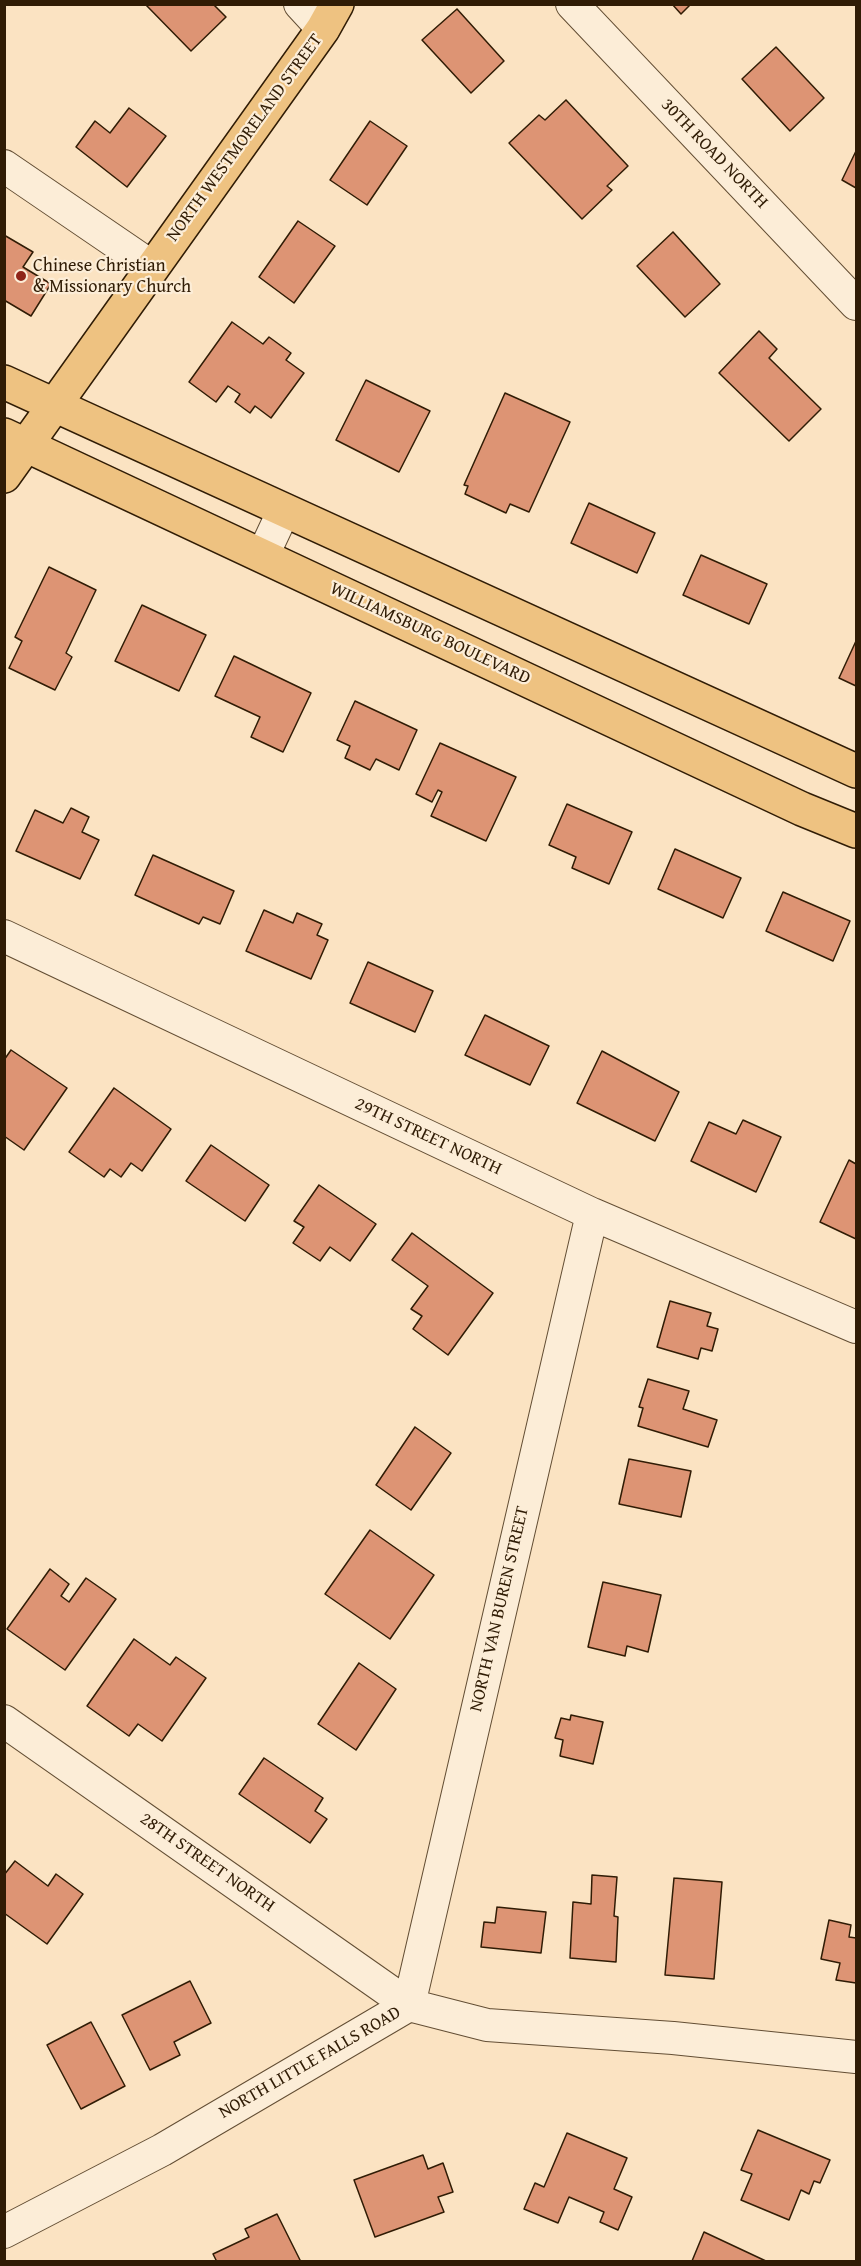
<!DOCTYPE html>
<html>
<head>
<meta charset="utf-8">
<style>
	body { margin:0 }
	#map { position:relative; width:861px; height:2266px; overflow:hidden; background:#fbe3c2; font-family:"Gentium Book Plus",serif }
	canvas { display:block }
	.frame { position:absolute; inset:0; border:6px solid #301c05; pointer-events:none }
</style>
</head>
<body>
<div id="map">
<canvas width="861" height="2266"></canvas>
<div class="frame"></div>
</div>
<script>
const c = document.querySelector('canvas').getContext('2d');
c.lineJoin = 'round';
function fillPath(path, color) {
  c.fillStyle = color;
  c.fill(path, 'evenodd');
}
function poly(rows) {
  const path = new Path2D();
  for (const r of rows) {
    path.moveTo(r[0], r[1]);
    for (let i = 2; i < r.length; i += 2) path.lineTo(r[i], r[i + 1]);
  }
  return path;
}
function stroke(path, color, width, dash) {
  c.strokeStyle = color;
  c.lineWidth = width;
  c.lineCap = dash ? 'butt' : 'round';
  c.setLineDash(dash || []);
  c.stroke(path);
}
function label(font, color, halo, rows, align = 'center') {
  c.font = font + ' "Gentium Book Plus",serif';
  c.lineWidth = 4.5;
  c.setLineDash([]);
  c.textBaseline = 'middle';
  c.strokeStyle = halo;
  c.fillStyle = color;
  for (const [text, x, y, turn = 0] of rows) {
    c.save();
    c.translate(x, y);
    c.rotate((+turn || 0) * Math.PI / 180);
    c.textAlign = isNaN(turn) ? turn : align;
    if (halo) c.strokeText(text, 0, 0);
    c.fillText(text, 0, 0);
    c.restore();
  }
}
const building = poly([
	[213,4,226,17,191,51,146,5,213,4],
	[672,4,691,4,681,14,672,4],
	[457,9,504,61,471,93,422,40,457,9],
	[776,47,824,98,790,131,742,79,776,47],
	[566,100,628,166,607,186,612,190,582,219,509,143,539,115,545,120,566,100],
	[129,108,166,136,127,187,76,147,95,121,110,133,129,108],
	[370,121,407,146,367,205,330,180,370,121],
	[856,151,856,188,842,180,856,151],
	[298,221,335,246,294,303,259,277,298,221],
	[673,232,720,284,685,317,637,266,673,232],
	[4,235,33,252,23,267,51,284,31,316,4,300,4,235],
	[232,322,263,344,269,337,291,353,286,360,304,373,271,418,255,406,250,413,235,402,240,394,228,386,216,402,189,382,232,322],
	[759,331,777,349,769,358,821,409,789,441,719,373,759,331],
	[366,380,430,411,399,472,336,440,366,380],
	[505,393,570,422,529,512,510,504,506,513,465,494,468,486,464,485,505,393],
	[589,503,655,533,637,573,571,543,589,503],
	[701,555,767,584,749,624,683,595,701,555],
	[49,567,96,590,66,653,72,657,55,690,9,668,22,641,15,637,49,567],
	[142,605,206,635,179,691,115,661,142,605],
	[856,641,856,686,839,678,856,641],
	[234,656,311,693,283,752,251,737,260,717,215,696,234,656],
	[355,701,417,730,399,770,376,759,370,770,345,758,350,746,337,740,355,701],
	[440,743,516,777,486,841,431,816,442,792,438,790,432,802,416,794,440,743],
	[567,804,632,832,609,884,572,868,576,857,549,845,567,804],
	[71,808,89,817,82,832,99,840,80,879,16,851,35,810,63,823,71,808],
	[675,849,741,878,723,918,658,889,675,849],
	[153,855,234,891,220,924,203,917,199,924,135,895,153,855],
	[783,892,850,921,833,961,766,931,783,892],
	[264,910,293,923,297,913,322,924,317,935,328,940,311,979,246,951,264,910],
	[368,962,433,991,415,1032,350,1003,368,962],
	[485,1015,549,1046,530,1085,465,1055,485,1015],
	[11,1050,67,1088,24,1150,4,1136,4,1060,11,1050],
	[602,1051,679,1092,655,1141,577,1103,602,1051],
	[114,1088,171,1129,142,1171,131,1163,121,1177,110,1169,104,1177,69,1152,114,1088],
	[743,1120,781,1137,756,1192,691,1161,709,1122,736,1134,743,1120],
	[211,1145,269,1185,245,1221,186,1181,211,1145],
	[849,1160,856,1164,856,1239,820,1222,849,1160],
	[319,1185,376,1224,350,1261,330,1247,320,1261,293,1243,304,1227,294,1221,319,1185],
	[412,1233,493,1293,448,1355,413,1329,422,1316,411,1309,428,1286,392,1260,412,1233],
	[670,1301,711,1313,707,1326,718,1329,712,1351,701,1348,698,1359,657,1347,670,1301],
	[648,1379,689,1391,683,1409,717,1420,708,1447,638,1426,643,1408,639,1407,648,1379],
	[415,1427,451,1453,411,1510,376,1485,415,1427],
	[629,1459,691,1471,681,1517,619,1504,629,1459],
	[370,1530,434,1575,390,1639,325,1594,370,1530],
	[50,1569,69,1584,61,1596,69,1602,86,1578,116,1599,65,1670,7,1629,50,1569],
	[603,1582,661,1595,648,1652,627,1646,625,1656,588,1647,603,1582],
	[134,1639,170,1665,176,1657,206,1678,162,1741,138,1724,129,1736,87,1706,134,1639],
	[359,1663,396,1689,356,1750,318,1724,359,1663],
	[571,1715,603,1722,593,1764,560,1756,563,1740,555,1738,561,1718,570,1720,571,1715],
	[264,1758,323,1798,315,1811,327,1819,310,1843,239,1794,264,1758],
	[15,1861,48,1886,56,1874,83,1894,47,1944,4,1913,4,1875,15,1861],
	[592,1875,617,1877,614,1916,618,1917,616,1962,570,1958,573,1902,591,1904,592,1875],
	[674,1878,722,1882,714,1979,665,1975,674,1878],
	[497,1907,546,1912,541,1953,481,1947,484,1922,495,1923,497,1907],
	[829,1920,851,1925,849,1937,856,1938,856,1983,836,1980,840,1963,821,1959,829,1920],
	[190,1981,211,2023,174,2042,180,2055,150,2070,122,2015,190,1981],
	[91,2022,125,2086,81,2109,47,2045,91,2022],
	[758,2130,830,2160,820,2183,814,2181,809,2194,801,2190,789,2220,741,2200,752,2174,741,2170,758,2130],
	[567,2133,627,2158,614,2189,632,2197,618,2230,600,2222,604,2212,569,2197,558,2223,524,2209,535,2183,544,2187,567,2133],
	[423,2155,428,2169,443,2163,453,2192,438,2197,444,2212,375,2237,354,2180,423,2155],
	[277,2214,301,2262,217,2262,213,2254,249,2237,245,2229,277,2214],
	[704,2232,768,2262,694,2262,692,2261,704,2232]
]);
fillPath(building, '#dd9474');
stroke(building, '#301c05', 1.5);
const minor = poly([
	[300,4,323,29],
	[572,4,856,304],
	[4,166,152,267],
	[263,555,284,510],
	[4,936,592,1214,856,1327],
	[4,1721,409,2005,487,2025,673,2038,856,2057],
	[409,2005,592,1214],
	[4,2232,162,2150,409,2005]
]);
const major = poly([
	[4,382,856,771],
	[4,435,802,809,856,831],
	[4,476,323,29,337,4]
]);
stroke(minor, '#634e34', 34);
stroke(major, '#301c05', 36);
stroke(minor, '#fcedd7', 32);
stroke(major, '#eec281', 33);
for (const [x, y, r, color] of [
	[21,276,6,"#8f2418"]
]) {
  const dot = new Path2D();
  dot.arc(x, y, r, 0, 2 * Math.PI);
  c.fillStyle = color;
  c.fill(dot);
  stroke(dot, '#fcedd7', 2);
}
label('18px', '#301c05', '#fcedd7', [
	["NORTH WESTMORELAND STREET",245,138,-54],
	["30TH ROAD NORTH",714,154,46],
	["WILLIAMSBURG BOULEVARD",430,634,25],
	["29TH STREET NORTH",428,1137,25],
	["NORTH VAN BUREN STREET",500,1609,-77],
	["28TH STREET NORTH",207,1863,35],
	["NORTH LITTLE FALLS ROAD",310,2063,-30]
]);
label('18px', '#301c05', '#fcedd7', [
	["Chinese Christian",33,266],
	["& Missionary Church",33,287]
], 'left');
</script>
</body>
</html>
